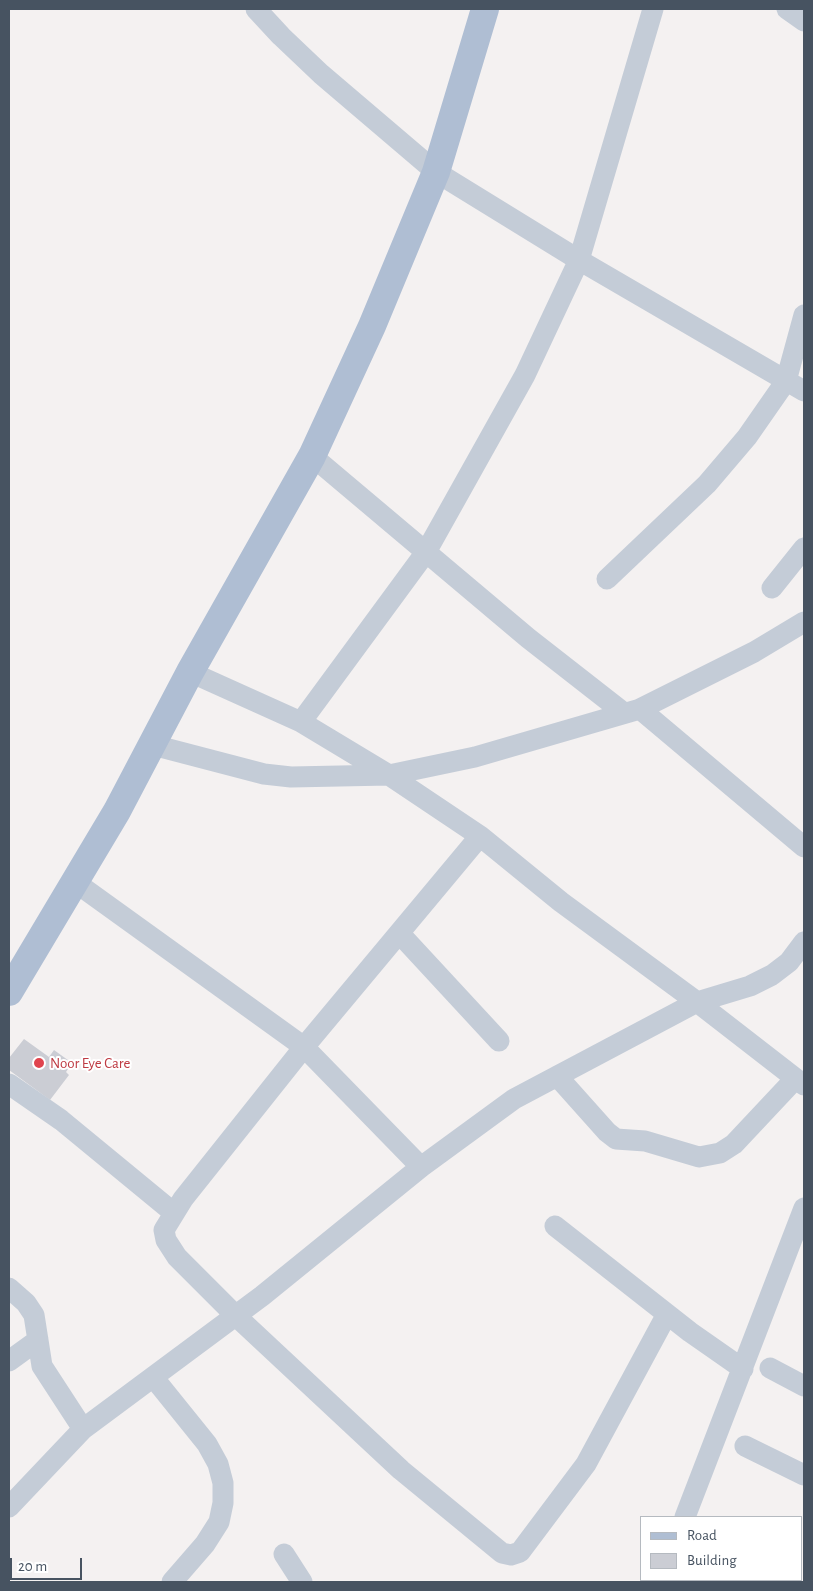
<!DOCTYPE html>
<html>
<head>
<meta charset="utf-8">
<style>
	body { margin:0 }
	#map { position:relative; width:813px; height:1591px; overflow:hidden; background:#f4f1f1; font-family:"Alegreya Sans",sans-serif }
	canvas { display:block }
	.frame { position:absolute; inset:0; border:10px solid #475361; pointer-events:none }
	.legend { position:absolute; left:640px; top:1516px; width:162px; height:65px; box-sizing:border-box; background:#fff; border:1px solid #b5bac0; margin:0; padding:6px 9px; list-style:none; font-size:15px; color:#475361 }
	.legend li { display:flex; align-items:center; gap:10px; height:25px }
	.legend b { width:25px; border:1px solid #b5bac0 }
	.scale { position:absolute; left:10px; top:1558px; width:72px; height:22px; box-sizing:border-box; border:2px solid #475361; border-top:0; padding-left:6px; font-size:15px; line-height:18px; white-space:nowrap; color:#475361; -webkit-text-stroke:4px #fff; paint-order:stroke }
</style>
</head>
<body>
<div id="map">
<canvas width="813" height="1591"></canvas>
<div class="frame"></div>
<ul class="legend">
<li><b style="height:6px;background:#afbed3"></b>Road</li>
<li><b style="height:14px;background:#cbcdd4"></b>Building</li>
</ul>
<div class="scale">20 m</div>
</div>
<script>
const c = document.querySelector('canvas').getContext('2d');
c.lineJoin = 'round';
function fillPath(path, color) {
  c.fillStyle = color;
  c.fill(path, 'evenodd');
}
function poly(rows) {
  const path = new Path2D();
  for (const r of rows) {
    path.moveTo(r[0], r[1]);
    for (let i = 2; i < r.length; i += 2) path.lineTo(r[i], r[i + 1]);
  }
  return path;
}
function stroke(path, color, width, dash) {
  c.strokeStyle = color;
  c.lineWidth = width;
  c.lineCap = dash ? 'butt' : 'round';
  c.setLineDash(dash || []);
  c.stroke(path);
}
function label(font, color, halo, rows, align = 'center') {
  c.font = font + ' "Alegreya Sans",sans-serif';
  c.lineWidth = 4;
  c.setLineDash([]);
  c.textBaseline = 'middle';
  c.strokeStyle = halo;
  c.fillStyle = color;
  for (const [text, x, y, turn = 0] of rows) {
    c.save();
    c.translate(x, y);
    c.rotate((+turn || 0) * Math.PI / 180);
    c.textAlign = isNaN(turn) ? turn : align;
    if (halo) c.strokeText(text, 0, 0);
    c.fillText(text, 0, 0);
    c.restore();
  }
}
fillPath(poly([
	[24,1039,49,1057,54,1050,72,1063,66,1072,69,1075,50,1100,9,1070,9,1058]
]), '#cbcdd4');
stroke(poly([
	[256,9,281,36,321,74,436,172,579,260,804,391],
	[787,9,804,21],
	[312,456,528,638,624,713],
	[607,579,707,484,747,437,786,381,804,315],
	[772,588,804,548],
	[190,672,301,722,389,775,480,836,561,902,697,1002,804,1085],
	[640,709,804,847],
	[301,722,426,552,525,375,579,260,653,9],
	[153,745,264,774,291,777,389,775,475,757,640,709,754,652,804,622],
	[480,836,304,1047,183,1199,164,1230,166,1240,177,1257,236,1316,401,1470,502,1553,511,1555,520,1552,586,1464,667,1314],
	[75,882,304,1047,421,1167],
	[400,934,499,1041],
	[557,1076,607,1132,616,1139,645,1141,699,1157,720,1153,734,1144,795,1079],
	[9,1084,61,1120,174,1213],
	[555,1226,690,1332,743,1369],
	[9,1288,26,1303,34,1315,42,1366,83,1429],
	[9,1361,38,1340],
	[770,1368,804,1386],
	[153,1377,207,1444,218,1464,223,1483,223,1503,219,1522,205,1544,172,1582],
	[745,1446,804,1475],
	[9,1507,83,1429,262,1296,421,1167,514,1099,697,1002,750,986,772,975,789,962,804,942],
	[685,1517,804,1208],
	[284,1554,302,1582],
	[660,1582,661,1580]
]), '#c4ccd7', 21);
stroke(poly([
	[9,992,117,811,190,672,312,456,372,326,436,172,485,9]
]), '#afbed3', 28);
for (const [x, y, r, color] of [
	[39,1063,6,"#e0444e"]
]) {
  const dot = new Path2D();
  dot.arc(x, y, r, 0, 2 * Math.PI);
  c.fillStyle = color;
  c.fill(dot);
  stroke(dot, '#fff', 2);
}
label('15px', '#be3a42', '#fff', [
	["Noor Eye Care",50,1063]
], 'left');
</script>
</body>
</html>
